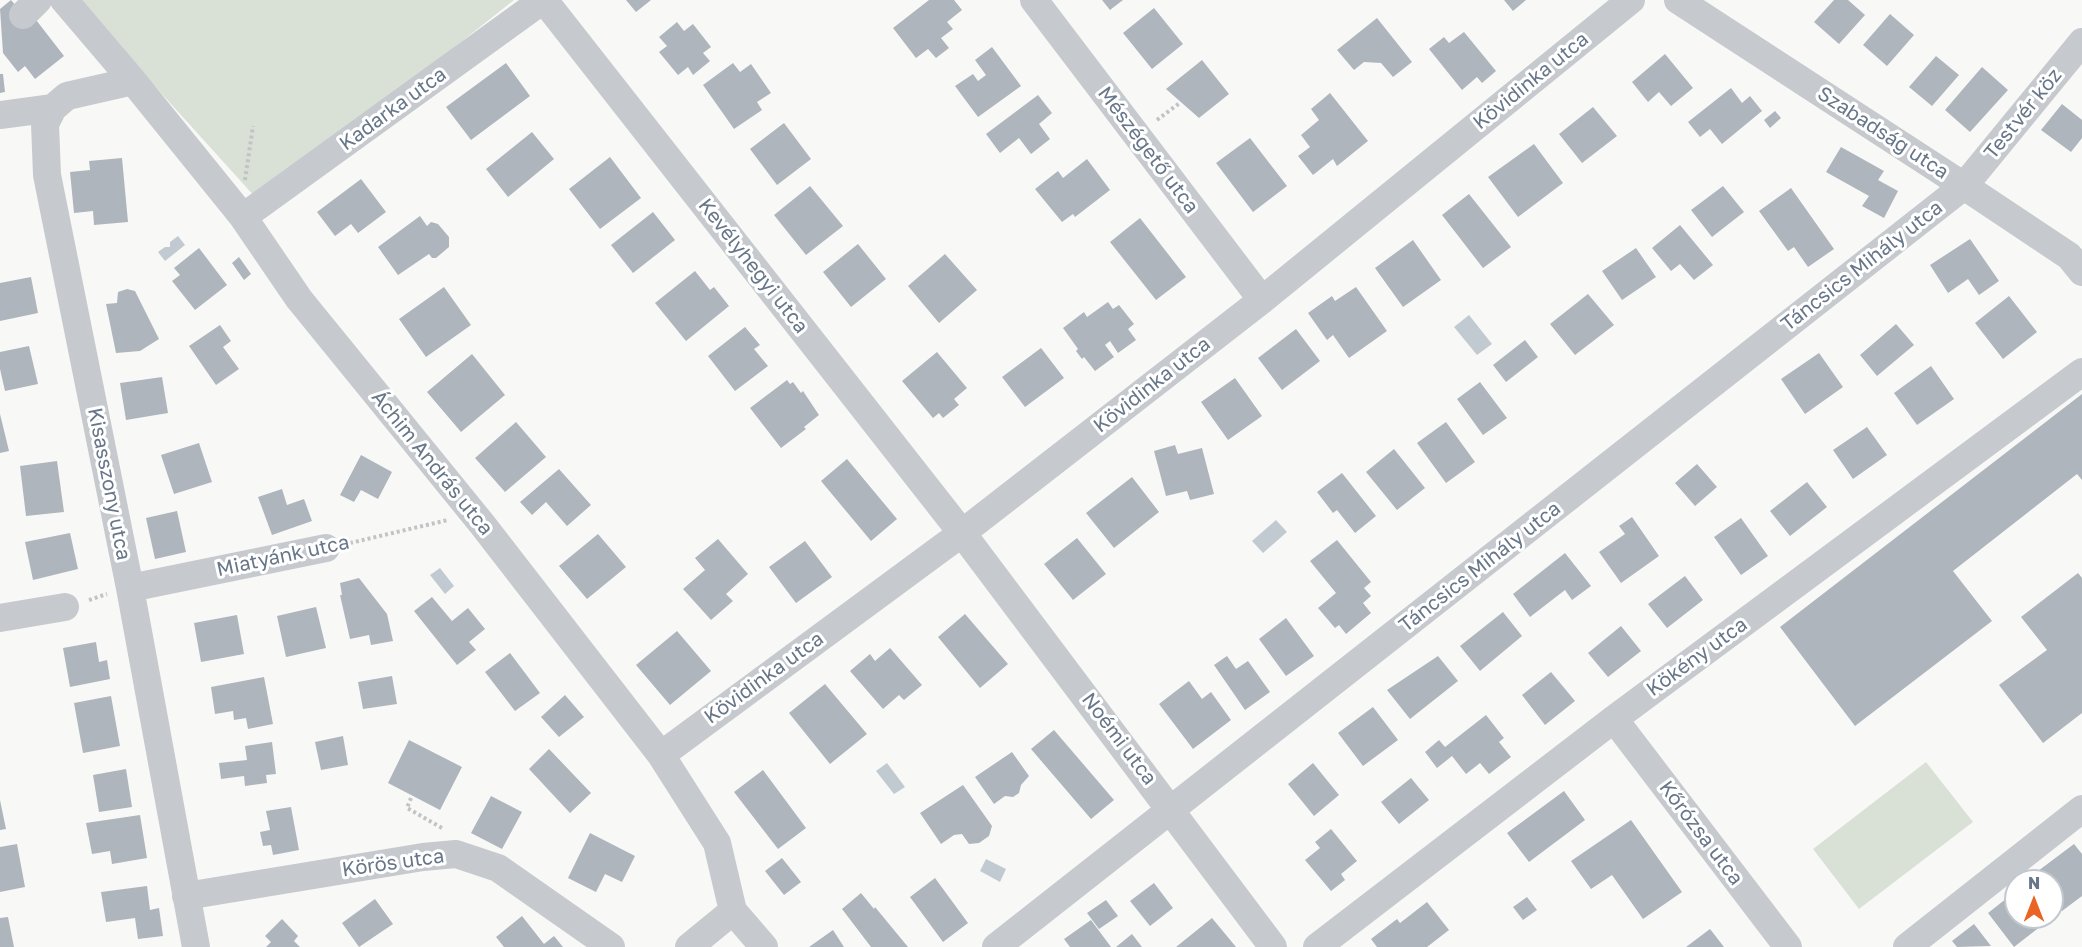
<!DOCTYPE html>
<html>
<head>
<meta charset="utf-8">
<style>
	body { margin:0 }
	#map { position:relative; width:2082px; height:947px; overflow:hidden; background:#f8f9f6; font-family:"Golos Text",sans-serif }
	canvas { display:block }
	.north { position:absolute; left:2004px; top:869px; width:60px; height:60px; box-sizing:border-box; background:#fff; border:2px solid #c2c8cf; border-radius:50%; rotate:0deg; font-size:16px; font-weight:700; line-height:24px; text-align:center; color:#677688 }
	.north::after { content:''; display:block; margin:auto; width:21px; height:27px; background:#e96425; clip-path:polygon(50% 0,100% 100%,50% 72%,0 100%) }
</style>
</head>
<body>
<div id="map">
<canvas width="2082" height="947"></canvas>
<div class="north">N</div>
</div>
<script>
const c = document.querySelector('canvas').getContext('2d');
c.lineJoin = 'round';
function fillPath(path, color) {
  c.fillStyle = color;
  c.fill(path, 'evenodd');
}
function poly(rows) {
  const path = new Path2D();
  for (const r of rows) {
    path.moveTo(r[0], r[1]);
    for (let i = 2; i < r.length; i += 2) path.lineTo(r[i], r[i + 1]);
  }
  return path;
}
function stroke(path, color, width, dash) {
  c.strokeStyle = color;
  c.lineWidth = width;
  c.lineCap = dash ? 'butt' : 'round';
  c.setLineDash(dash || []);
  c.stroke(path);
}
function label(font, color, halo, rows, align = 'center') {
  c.font = font + ' "Golos Text",sans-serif';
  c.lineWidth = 6;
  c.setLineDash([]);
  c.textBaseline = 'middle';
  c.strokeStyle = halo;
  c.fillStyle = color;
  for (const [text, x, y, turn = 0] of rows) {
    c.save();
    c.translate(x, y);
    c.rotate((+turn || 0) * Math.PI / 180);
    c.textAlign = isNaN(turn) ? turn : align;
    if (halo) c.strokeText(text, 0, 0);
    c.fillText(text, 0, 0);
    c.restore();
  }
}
fillPath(poly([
	[77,0,514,0,393,96,256,198],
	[1926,762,1973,822,1859,909,1813,849]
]), '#d9e1d7');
fillPath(poly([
	[178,236,185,245,165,261,158,252,165,247,170,247,170,242],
	[1469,315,1492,344,1477,355,1454,327],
	[1276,520,1287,532,1263,553,1252,541],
	[440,568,454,586,445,594,430,575],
	[887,763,905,787,894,794,876,771],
	[986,859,1006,869,1000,882,980,871]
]), '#c1cad0');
fillPath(poly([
	[11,0,28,20,33,16,64,56,35,79,25,66,18,72,3,53,0,9],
	[626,0,651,0,636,12],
	[929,0,954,0,962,10,947,22,953,29,941,38,949,48,936,58,928,49,916,58,893,28],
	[1102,0,1123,0,1110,10],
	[1504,0,1526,0,1513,11],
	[1834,0,1848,0,1865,15,1839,44,1814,22],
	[1154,8,1183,44,1152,69,1123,33],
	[1890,14,1914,35,1887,66,1863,45],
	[1377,18,1412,62,1393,77,1381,63,1364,62,1354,70,1337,50],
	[677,22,684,31,693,24,711,47,703,53,710,61,693,75,688,67,678,75,659,52,667,46,659,37],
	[1464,32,1496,71,1482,83,1477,77,1462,90,1429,49,1444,37,1449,43],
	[992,47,1021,86,978,117,955,86,973,74,978,81,986,75,975,60],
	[1665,54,1693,88,1671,106,1659,92,1648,102,1632,82],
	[1936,56,1959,75,1932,106,1909,87],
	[1202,60,1229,94,1199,118,1166,89],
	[506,63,530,96,471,140,446,107],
	[733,63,740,72,751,64,771,93,757,102,762,110,734,129,703,85],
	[1982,67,2008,90,1970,132,1945,110],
	[0,74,3,74,5,92,0,93],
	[1731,88,1742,103,1750,96,1762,111,1722,144,1710,129,1700,137,1688,122],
	[1330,93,1368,141,1337,166,1333,159,1313,175,1298,156,1310,147,1301,135,1319,120,1311,109],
	[1038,95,1052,113,1039,124,1050,139,1031,154,1019,138,1000,153,986,134],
	[2062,104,2082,120,2082,138,2071,152,2041,130],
	[1593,107,1617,136,1582,163,1559,134],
	[1775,111,1781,118,1770,128,1764,120],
	[784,123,811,159,777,185,750,149],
	[532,132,554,159,508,197,486,169],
	[1250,138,1287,186,1253,212,1216,163],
	[1534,144,1563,183,1518,217,1488,177],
	[1841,147,1884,171,1878,180,1898,191,1884,218,1862,206,1869,196,1826,172],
	[610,157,641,198,600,229,569,189],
	[122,158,128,222,94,225,93,211,74,213,70,172,90,170,89,161],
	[1087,159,1110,190,1075,217,1073,214,1062,222,1035,189,1058,171,1063,178],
	[361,179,386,212,358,233,351,224,335,236,317,212],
	[810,186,843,226,806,255,774,215],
	[1723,186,1744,212,1712,237,1691,210],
	[1791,188,1834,249,1808,267,1794,247,1788,251,1759,211],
	[1469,194,1511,247,1483,268,1442,215],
	[653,212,675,240,633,273,611,245],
	[420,216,427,226,431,222,438,224,449,237,449,247,436,258,432,258,429,254,398,275,378,247],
	[1140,218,1186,277,1156,300,1110,242],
	[1680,225,1713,265,1694,280,1680,264,1671,271,1652,248],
	[1970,239,1999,281,1979,295,1968,279,1948,293,1930,265],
	[1413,240,1441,280,1403,307,1375,268],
	[858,244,886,279,851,307,823,272],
	[199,248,227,285,195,310,172,281,180,275,174,268],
	[1636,248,1656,277,1622,300,1602,271],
	[945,254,977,290,939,323,908,286],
	[239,257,251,274,244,280,232,263],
	[695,271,710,290,714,287,729,306,686,341,655,303],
	[31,277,38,313,0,321,0,283],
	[444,287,471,325,426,357,399,319],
	[1356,287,1387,331,1349,358,1333,335,1327,340,1308,313,1332,296,1335,301],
	[127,289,135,291,159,339,140,351,116,353,106,304,117,303,118,292],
	[1588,294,1614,325,1575,355,1550,324],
	[2009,296,2037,332,2003,359,1975,323],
	[1108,302,1113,309,1119,305,1134,324,1128,329,1136,340,1118,353,1110,341,1105,345,1114,357,1095,371,1084,357,1082,359,1076,351,1078,349,1063,328,1084,312,1087,317],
	[1896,324,1914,345,1877,376,1860,355],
	[220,325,231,341,223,347,239,369,216,385,189,346],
	[745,327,760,345,754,349,768,366,735,391,708,356],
	[1296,329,1320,361,1282,390,1258,358],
	[1525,340,1538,357,1506,382,1493,365],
	[29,346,38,384,5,391,0,369,0,352],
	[1041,348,1064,378,1025,407,1002,377],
	[937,352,967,388,954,399,959,405,943,418,939,413,933,418,902,381],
	[1819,353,1843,387,1805,414,1781,379],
	[472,354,505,395,461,432,427,392],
	[1931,366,1954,399,1917,425,1894,393],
	[162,377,168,413,126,420,120,383],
	[1235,378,1262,416,1228,440,1201,402],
	[787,380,790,384,793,382,801,393,803,391,819,415,804,427,806,429,781,448,750,408],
	[1480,382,1507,418,1483,435,1457,399],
	[2082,394,2082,480,2077,474,1953,571,1992,621,1855,726,1780,627],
	[0,414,9,451,0,453],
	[516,422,546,457,505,492,475,458],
	[1446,422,1475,462,1446,483,1417,443],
	[1867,427,1887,455,1853,479,1833,450],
	[199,443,212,482,174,494,161,455],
	[1175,445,1178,454,1202,448,1214,494,1190,500,1187,491,1166,496,1154,451],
	[1394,449,1425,488,1397,510,1366,472],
	[361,455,392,472,378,499,361,490,354,502,340,495],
	[847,459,897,519,871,541,821,481],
	[57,461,64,512,26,516,20,466],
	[1697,464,1717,487,1695,506,1675,483],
	[559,469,591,505,567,526,546,502,532,515,520,502],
	[1342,473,1376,516,1355,533,1337,510,1333,513,1317,492],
	[1132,477,1159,512,1114,548,1086,513],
	[1807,482,1827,507,1790,536,1770,511],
	[282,489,287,505,304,499,312,521,272,535,258,497],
	[177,511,186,552,155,559,146,518],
	[1632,517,1659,556,1621,583,1599,552,1625,534,1619,526],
	[1741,518,1768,556,1741,575,1714,537],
	[70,533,78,569,33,580,25,542],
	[598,534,626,567,587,599,559,566],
	[1077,538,1106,574,1073,600,1044,564],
	[718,539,748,574,726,594,733,601,711,620,683,589,705,570,695,558],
	[1337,540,1371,582,1364,588,1371,596,1363,603,1371,613,1346,634,1339,625,1335,628,1318,608,1336,593,1310,561],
	[805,541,832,577,796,603,769,567],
	[1565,553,1591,586,1572,600,1565,590,1530,617,1513,594],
	[2078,573,2082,578,2082,713,2043,743,1999,685,2047,650,2021,617],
	[1685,576,1703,600,1667,628,1648,604],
	[359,578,387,614,393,641,371,645,369,635,350,639,340,595,342,595,340,583],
	[432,597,452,621,468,608,485,629,469,642,476,650,457,665,414,611],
	[316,607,326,648,286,657,277,616],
	[1503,612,1522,636,1480,671,1460,646],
	[965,614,1008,664,980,688,938,637],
	[237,615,244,654,201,662,194,623],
	[1286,618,1314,656,1286,676,1259,639],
	[1621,626,1641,651,1608,677,1588,653],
	[677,631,711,671,670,705,636,665],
	[96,642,99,662,107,660,110,679,70,687,63,648],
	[890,648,922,685,904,700,899,695,883,709,850,671,870,654,875,661],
	[510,653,540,693,515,711,485,672],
	[1227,656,1236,669,1248,661,1270,692,1245,710,1214,665],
	[1438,656,1458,681,1410,719,1387,690],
	[1551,672,1575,701,1545,725,1522,695],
	[392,676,397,704,363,709,358,682],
	[264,677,273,724,248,729,246,718,234,720,233,711,215,714,211,687],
	[1189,681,1202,699,1211,692,1231,720,1193,749,1159,704],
	[825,684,867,734,830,764,789,713],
	[565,695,584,717,559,737,541,717],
	[111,696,120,746,83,753,74,703],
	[1373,707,1398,740,1363,766,1338,733],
	[1486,715,1504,738,1499,742,1511,757,1489,774,1480,763,1466,774,1452,756,1437,768,1425,752,1439,740,1445,747],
	[1054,730,1114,800,1091,819,1031,749],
	[343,736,348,765,321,770,315,742],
	[409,740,462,767,440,810,388,783],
	[272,742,276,774,266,775,267,783,245,786,244,776,221,779,219,763,247,760,245,746],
	[549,749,591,793,570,813,529,769],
	[1012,752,1029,776,1021,785,1019,793,1013,797,1005,796,994,804,975,777],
	[1313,763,1339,795,1314,816,1288,784],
	[126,769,132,807,99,812,93,775],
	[763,770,806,828,778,849,734,792],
	[1411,778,1429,800,1399,824,1381,802],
	[963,785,992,826,989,836,979,843,969,844,962,834,954,835,941,844,920,813],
	[1564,791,1585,820,1529,862,1507,833],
	[491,796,522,812,502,849,471,833],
	[0,800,6,829,0,830],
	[291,807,299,850,273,855,271,845,263,846,260,832,270,830,266,811],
	[140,815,147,858,112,864,110,851,92,854,86,823],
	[1631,820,1682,892,1643,919,1612,875,1591,889,1571,861],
	[1331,829,1357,861,1341,874,1345,880,1331,891,1305,860,1320,848,1315,842],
	[590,833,635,856,622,882,605,874,596,892,568,878],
	[17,844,25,887,0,892,0,847],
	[2074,844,2082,854,2082,896,2062,911,2052,897,2052,881,2040,881,2034,874],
	[782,858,801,882,784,895,765,871],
	[935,878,968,923,943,942,910,897],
	[1154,883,1173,908,1150,926,1130,901],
	[147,886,150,910,159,908,163,936,138,939,135,918,106,922,101,892],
	[2016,891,2016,917,2048,917,2050,919,2014,947,1988,913],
	[861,893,874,909,875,907,908,947,871,947,842,909],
	[1527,897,1537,910,1523,920,1513,907],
	[375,899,393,924,359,947,342,923],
	[1106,900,1118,916,1099,929,1087,913],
	[1427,902,1449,930,1427,947,1377,947,1371,939,1397,919,1400,923],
	[522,916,544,944,554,936,563,947,504,947,496,937],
	[8,917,14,947,0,947,0,918],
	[1212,918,1236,947,1176,947],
	[282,919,298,936,294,941,300,947,266,947,271,942,265,936],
	[1091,920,1111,947,1070,947,1064,939],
	[1974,924,1991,946,1957,947,1952,941],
	[1710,929,1724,947,1686,947],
	[833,930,844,947,809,947],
	[1132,934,1142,947,1116,947]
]), '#aeb5bc');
stroke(poly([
	[1157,120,1181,102],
	[245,180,253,126],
	[350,543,448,520],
	[89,600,107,594],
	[411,798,407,808,442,828]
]), '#c2c3c6', 4, [3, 3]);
stroke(poly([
	[64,0,133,81,243,217,299,299,482,524,661,755,717,843,733,911,764,947],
	[544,0,962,533,1273,947],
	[1034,0,1262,300],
	[1678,0,1964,186,2069,256,2082,272],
	[23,15,38,0],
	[133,81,67,96,53,108,45,124,47,175,130,588,196,947],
	[0,115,53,108],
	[243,217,543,0],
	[130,588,326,548],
	[0,618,65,607],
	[1614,719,1788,947],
	[661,755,962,533,1262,300,1631,0],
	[186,896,423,857,456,854,498,868,611,947],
	[689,947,733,911],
	[996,947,1964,186,2082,42],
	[1317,947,1614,719,2082,372],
	[1907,947,2082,809]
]), '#c6c9cd', 28);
label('20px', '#677688', '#fff', [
	["Kövidinka utca",1531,81,-39],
	["Kadarka utca",393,109,-36],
	["Testvér köz",2023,114,-51],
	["Szabadság utca",1883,133,33],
	["Mészégető utca",1148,150,53],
	["Kevélyhegyi utca",753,266,52],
	["Táncsics Mihály utca",1862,266,-38],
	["Kövidinka utca",1152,385,-38],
	["Áchim András utca",432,463,51],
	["Kisasszony utca",109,484,79],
	["Miatyánk utca",283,556,-12],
	["Táncsics Mihály utca",1480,567,-38],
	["Kökény utca",1697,657,-36],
	["Kövidinka utca",764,678,-36],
	["Noémi utca",1119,739,53],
	["Kőrózsa utca",1701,833,53],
	["Körös utca",393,863,-8]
]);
</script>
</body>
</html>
